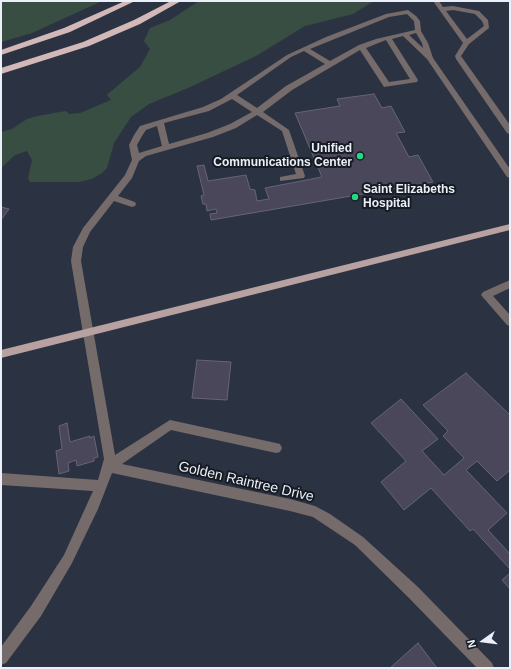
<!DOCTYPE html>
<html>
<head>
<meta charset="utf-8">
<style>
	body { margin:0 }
	#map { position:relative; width:511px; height:669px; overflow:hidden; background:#2b3343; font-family:Arial,sans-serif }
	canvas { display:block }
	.frame { position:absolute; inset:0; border:2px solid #eaeffa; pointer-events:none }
	.north { position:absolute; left:463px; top:621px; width:40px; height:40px; -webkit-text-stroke:3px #171b22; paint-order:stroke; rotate:256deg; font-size:11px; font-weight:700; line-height:16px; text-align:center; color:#eaeffa }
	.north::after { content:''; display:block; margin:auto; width:14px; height:18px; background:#eaeffa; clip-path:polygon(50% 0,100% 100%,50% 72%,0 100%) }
</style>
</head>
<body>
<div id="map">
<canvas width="511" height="669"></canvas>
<div class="frame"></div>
<div class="north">N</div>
</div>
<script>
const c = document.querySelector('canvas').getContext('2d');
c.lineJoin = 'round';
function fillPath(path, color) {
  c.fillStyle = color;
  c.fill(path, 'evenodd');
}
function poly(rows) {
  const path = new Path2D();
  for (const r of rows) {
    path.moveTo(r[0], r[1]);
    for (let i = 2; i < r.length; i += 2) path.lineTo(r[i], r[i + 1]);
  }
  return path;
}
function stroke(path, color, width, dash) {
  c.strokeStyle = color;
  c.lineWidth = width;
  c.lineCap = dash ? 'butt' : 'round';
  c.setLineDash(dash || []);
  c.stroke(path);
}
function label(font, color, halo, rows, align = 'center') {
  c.font = font + ' Arial,sans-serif';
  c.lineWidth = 4;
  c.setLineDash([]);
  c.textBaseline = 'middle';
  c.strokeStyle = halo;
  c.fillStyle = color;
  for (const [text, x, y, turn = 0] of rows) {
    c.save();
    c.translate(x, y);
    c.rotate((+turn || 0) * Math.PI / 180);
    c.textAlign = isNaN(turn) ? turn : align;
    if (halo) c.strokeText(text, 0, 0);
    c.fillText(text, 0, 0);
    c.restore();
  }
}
fillPath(poly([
	[1,1,102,1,32,33,1,42],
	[199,1,374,1,353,14,305,26,256,56,188,88,149,104,131,117,114,143,107,168,102,173,92,179,79,182,30,182,28,178,32,160,27,151,15,155,1,168,1,132,12,129,27,119,37,116,66,111,69,114,80,113,111,100,107,95,109,93,140,67,150,49,144,41,150,28,170,20]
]), '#394e43');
const building = poly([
	[374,94,382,108,391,106,405,132,396,133,409,157,418,155,433,182,211,220,210,214,217,213,216,209,207,211,206,204,203,204,201,196,204,195,197,166,204,165,208,181,246,175,250,189,255,190,257,201,269,199,265,188,322,177,295,113,340,106,337,99,374,94],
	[1,207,9,209,1,220,1,207],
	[197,360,231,362,227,400,192,398,197,360],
	[466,373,510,415,510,470,497,481,477,461,466,470,507,513,488,530,510,554,510,569,473,529,470,531,431,488,404,510,381,482,406,461,371,423,401,399,438,439,422,451,444,475,464,458,443,436,448,431,423,405,466,373],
	[67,423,70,442,90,436,90,438,94,436,98,457,94,458,94,461,77,466,76,460,68,463,69,471,59,474,56,451,62,449,59,426,67,423],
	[510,573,510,589,502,580,510,573],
	[418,643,437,668,390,668,418,643]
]);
fillPath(building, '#4a475a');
stroke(building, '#666477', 1);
fillPath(poly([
	[433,1,439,1,443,7,453,6,479,11,488,20,489,28,469,44,461,56,510,125,510,134,507,133,456,59,455,56,463,43,433,1],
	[453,10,475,14,482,21,484,26,467,39,446,11,453,10],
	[408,10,416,16,420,21,421,31,428,43,433,58,510,169,510,178,507,177,427,59,403,36,392,39,418,80,417,82,384,87,360,50,292,90,263,112,289,130,305,176,304,178,280,181,280,177,296,174,282,131,257,115,236,128,213,137,146,156,139,161,132,178,118,196,135,202,136,204,135,206,132,207,114,201,90,232,83,247,81,261,115,455,170,420,276,443,280,444,282,448,280,452,276,453,171,430,122,464,290,499,315,506,330,514,363,537,418,587,492,663,494,668,477,668,408,597,355,545,313,517,290,511,112,473,98,509,72,563,41,616,6,663,1,665,1,647,31,606,64,555,93,491,1,485,1,473,98,480,104,459,71,261,73,247,83,228,125,175,132,160,129,145,134,135,140,126,203,107,221,99,287,55,326,37,386,14,408,10],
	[407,14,414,21,415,30,376,39,359,45,330,61,310,49,389,17,407,14],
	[416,33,422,43,423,48,409,35,416,33],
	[386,40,410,79,389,82,366,48,386,40],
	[304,51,325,64,286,86,257,108,237,95,291,57,304,51],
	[232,99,252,112,230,124,207,133,169,144,164,123,209,111,232,99],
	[157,126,162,146,139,153,137,145,142,136,146,130,157,126],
	[510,280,510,288,493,296,510,315,510,326,507,325,481,295,483,292,510,280]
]), '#766b6b');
fillPath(poly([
	[510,224,510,230,1,358,1,350,510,224]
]), '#b8a2a1');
fillPath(poly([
	[125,1,135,1,70,32,1,55,1,50,64,28,125,1],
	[171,1,181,1,140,24,89,46,1,74,1,68,83,42,134,20,171,1]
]), '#d2b8b7');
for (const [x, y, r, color] of [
	[360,156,4,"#26d886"],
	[355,197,4,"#26d886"]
]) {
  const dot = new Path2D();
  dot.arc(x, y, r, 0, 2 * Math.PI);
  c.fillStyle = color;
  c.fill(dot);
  stroke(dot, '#171b22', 1.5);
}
label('bold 12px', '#eaeffa', '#171b22', [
	["Unified",352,149],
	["Communications Center",352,163],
	["Saint Elizabeths",363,190,"left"],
	["Hospital",363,204,"left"]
], 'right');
label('14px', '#eaeffa', '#171b22', [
	["Golden Raintree Drive",246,482,13]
]);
</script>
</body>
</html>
